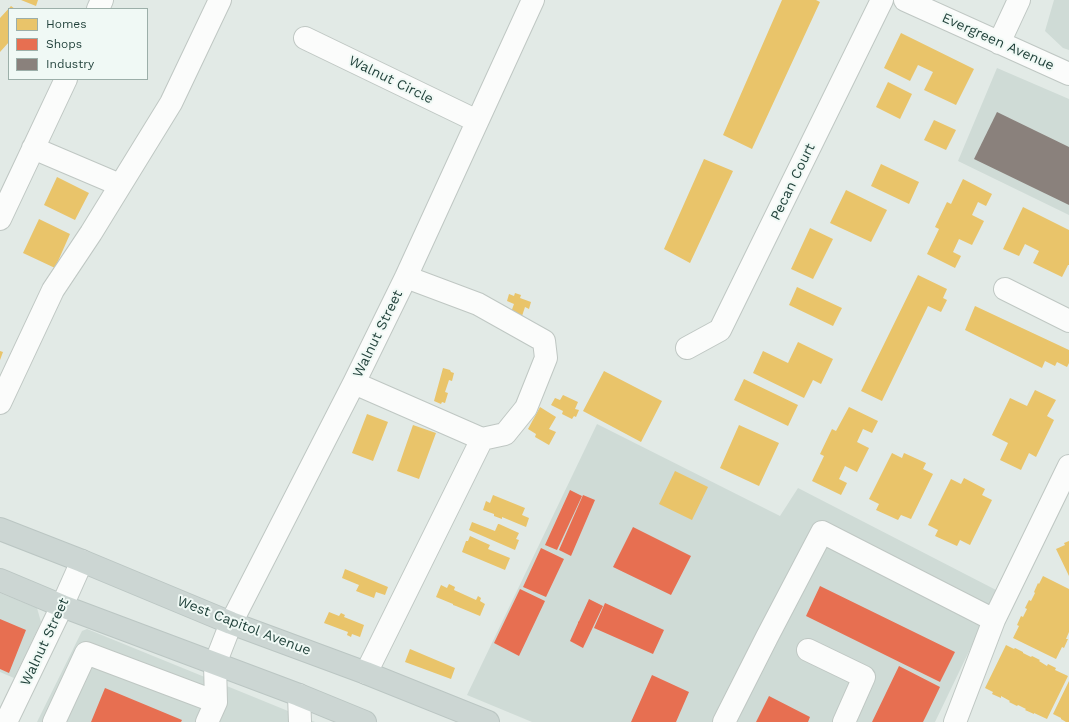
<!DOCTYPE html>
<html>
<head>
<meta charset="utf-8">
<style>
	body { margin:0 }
	#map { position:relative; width:1069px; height:722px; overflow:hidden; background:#e2eae6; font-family:"Work Sans",sans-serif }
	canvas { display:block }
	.legend { position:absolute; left:8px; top:8px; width:140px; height:72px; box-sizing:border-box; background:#f0f9f5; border:1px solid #9cafa9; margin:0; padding:5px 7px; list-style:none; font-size:12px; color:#1e3f38 }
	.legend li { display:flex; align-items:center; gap:8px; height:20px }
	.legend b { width:20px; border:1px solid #9cafa9 }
</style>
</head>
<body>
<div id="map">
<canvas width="1069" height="722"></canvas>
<ul class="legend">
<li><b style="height:11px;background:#e9c46a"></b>Homes</li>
<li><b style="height:11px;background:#e76f51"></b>Shops</li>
<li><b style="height:11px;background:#8a817c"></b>Industry</li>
</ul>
</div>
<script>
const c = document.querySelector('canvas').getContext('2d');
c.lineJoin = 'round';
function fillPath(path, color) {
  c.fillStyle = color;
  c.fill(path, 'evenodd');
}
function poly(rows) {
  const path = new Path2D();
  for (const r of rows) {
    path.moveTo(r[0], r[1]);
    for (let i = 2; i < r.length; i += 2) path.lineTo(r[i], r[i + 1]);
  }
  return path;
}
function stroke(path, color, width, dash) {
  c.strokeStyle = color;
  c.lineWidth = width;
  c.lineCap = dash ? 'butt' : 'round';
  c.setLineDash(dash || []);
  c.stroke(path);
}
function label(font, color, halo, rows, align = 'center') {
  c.font = font + ' "Work Sans",sans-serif';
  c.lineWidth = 4;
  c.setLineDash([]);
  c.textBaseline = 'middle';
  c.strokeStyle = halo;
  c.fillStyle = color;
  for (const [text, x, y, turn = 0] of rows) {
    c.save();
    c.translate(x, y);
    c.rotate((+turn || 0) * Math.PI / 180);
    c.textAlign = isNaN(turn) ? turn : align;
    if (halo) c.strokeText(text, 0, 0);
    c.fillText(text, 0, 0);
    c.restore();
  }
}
fillPath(poly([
	[1054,0,1069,0,1069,50,1063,48,1045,31],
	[997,68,1069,99,1069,215,958,161],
	[597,424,780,516,798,488,998,591,935,722,532,722,467,695],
	[0,593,37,608,41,622,14,678,0,672],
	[87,629,315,722,37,722,82,631]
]), '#cfdbd6');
fillPath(poly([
	[21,0,38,0,36,6],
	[782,0,816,0,820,2,752,149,723,135],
	[11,6,15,9,9,9,9,42,0,52,0,18],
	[901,33,974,69,956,105,924,90,933,72,918,65,910,81,884,68],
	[888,82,912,94,900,119,876,107],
	[934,120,956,130,946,150,924,140],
	[704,159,733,171,690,263,664,249],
	[881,164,919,182,909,204,871,186],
	[57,177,89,193,75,220,44,205],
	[963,179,992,194,986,206,978,202,972,215,984,221,972,245,959,239,953,252,961,256,955,268,927,254,939,229,935,227,947,202,951,204],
	[846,190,887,210,871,242,830,223],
	[1023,207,1069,230,1069,265,1068,265,1062,277,1033,263,1039,251,1025,244,1019,256,1003,249],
	[39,219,70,234,55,268,23,253],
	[810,228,833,239,813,279,791,269],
	[918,275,947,289,943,298,947,300,941,312,928,306,882,401,861,391],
	[797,287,842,308,833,326,789,305],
	[515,293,521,295,520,298,531,302,529,309,525,307,521,319,510,315,514,304,507,301,509,294,514,296],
	[975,306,1069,350,1069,363,1067,367,1057,362,1055,366,1045,361,1042,368,965,330],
	[798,342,833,359,821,384,813,380,804,398,753,373,763,351,788,363],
	[0,351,3,352,0,360],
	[443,368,450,370,451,372,454,373,452,381,449,380,445,392,448,393,445,403,442,402,441,404,434,401],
	[604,371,662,401,641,442,583,411],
	[744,379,798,405,788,426,734,400],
	[1035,390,1056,400,1047,416,1054,420,1036,457,1029,453,1021,470,1000,460,1008,443,992,435,1010,398,1027,406],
	[563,395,578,402,575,409,579,410,576,417,574,416,572,419,562,414,563,411,551,405,555,398,560,400],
	[540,407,556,417,549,429,556,432,549,445,535,437,536,434,528,429],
	[849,407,878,421,872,433,863,429,857,442,869,448,857,472,845,466,839,479,847,483,841,495,812,481,824,456,820,454,832,429,836,431],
	[367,414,388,422,373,461,352,453],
	[413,425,436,433,419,479,397,471],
	[739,425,779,443,759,486,720,468],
	[892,453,902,458,904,453,926,463,923,469,933,474,911,519,901,515,898,520,876,510,879,504,869,499],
	[675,471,708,487,692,520,659,504],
	[964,478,985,489,982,495,992,500,970,545,960,540,957,546,935,536,938,530,928,525,951,479,961,484],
	[493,495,525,508,522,515,529,518,526,527,502,517,502,519,494,516,494,514,483,510,486,501,490,503],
	[472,522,495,531,498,524,499,524,519,533,516,539,519,540,515,550,469,530],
	[470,536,490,545,488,549,510,558,505,570,462,552,466,541,468,541],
	[1069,541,1069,576,1056,549,1065,545,1064,543],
	[345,569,388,587,385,595,376,592,374,598,356,591,359,585,342,578],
	[1043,576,1069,589,1069,632,1066,639,1068,639,1064,648,1062,647,1056,659,1013,638,1019,626,1017,625,1021,616,1023,617,1027,609,1025,608,1029,600,1031,601,1035,593,1034,592,1038,583,1039,584],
	[449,584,455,587,454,590,476,600,478,596,481,598,480,601,485,604,480,616,456,606,453,605,453,604,436,597,441,585,447,588],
	[329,612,339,616,341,613,345,615,344,617,364,625,360,637,352,634,351,637,347,635,348,632,324,623],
	[1006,645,1014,649,1015,648,1023,652,1023,653,1031,657,1032,656,1040,660,1039,661,1047,666,1048,664,1056,668,1055,670,1068,676,1047,719,1034,713,1034,714,1025,710,1026,709,1018,705,1017,706,1009,702,1010,701,1001,696,1001,698,992,694,993,692,985,688],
	[410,649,455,668,451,679,405,662],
	[1069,681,1069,722,1066,722,1061,719,1061,718,1053,714]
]), '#e9c46a');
fillPath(poly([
	[570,490,582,496,557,550,545,545],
	[583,495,595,500,571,556,559,550],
	[633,527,691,556,671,595,613,567],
	[541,548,564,559,546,597,523,587],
	[820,586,955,652,940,682,806,616],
	[520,589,545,601,519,656,494,643],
	[589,599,603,606,583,648,570,641,578,623,578,622,579,621],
	[605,603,664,630,653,654,594,628],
	[0,619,26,630,9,673,0,669],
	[899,666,940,687,927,714,923,722,872,722],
	[652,675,689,692,676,722,631,722],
	[105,688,182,720,181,722,91,722],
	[769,696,810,717,808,722,756,722]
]), '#e76f51');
fillPath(poly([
	[997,112,1069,147,1069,205,974,159]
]), '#8a817c');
const minor = poly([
	[905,0,1069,74],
	[98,9,102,0],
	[305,38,477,121],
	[999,43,1019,0],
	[33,148,120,185],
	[0,219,66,79],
	[406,277,478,304,544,341,546,358,526,408,505,434,482,439],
	[1005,289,1069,321],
	[687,348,720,330,882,0],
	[354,383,482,439,366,673],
	[0,403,53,290,91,233,171,103,220,0],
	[994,620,1069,466],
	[808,650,864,677,844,722],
	[299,695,300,722],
	[6,722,62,606,82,561],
	[54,722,86,653,216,702],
	[207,722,216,702,215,664,231,623,354,383,406,277,533,0],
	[724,722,767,637,822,532,994,620,955,722]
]);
const major = poly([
	[0,529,82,561,231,623,366,673,488,722],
	[0,580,62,606,299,695,365,722]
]);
stroke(minor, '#bfc7c3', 24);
stroke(major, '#bbc6c3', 24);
stroke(minor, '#fbfcfb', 22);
stroke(major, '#ccd6d3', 22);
label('14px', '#1e3f38', '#f0f9f5', [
	["Evergreen Avenue",998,42,24],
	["Walnut Circle",391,80,26],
	["Pecan Court",793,182,-64],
	["Walnut Street",378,334,-64],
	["West Capitol Avenue",244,626,21],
	["Walnut Street",45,642,-65]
]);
</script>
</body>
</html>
